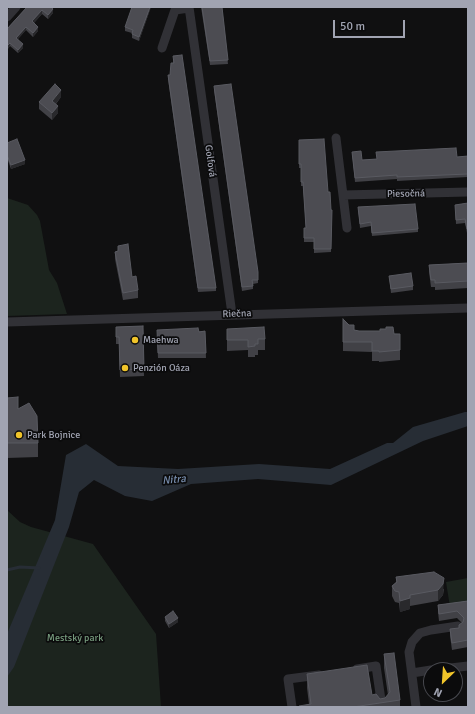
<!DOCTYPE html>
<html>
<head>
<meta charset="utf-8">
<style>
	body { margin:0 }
	#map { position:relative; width:475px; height:714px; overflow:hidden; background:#101011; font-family:Signika,sans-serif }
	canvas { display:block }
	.frame { position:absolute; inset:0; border:8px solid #a1a4b2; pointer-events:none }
	.north { position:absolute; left:423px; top:662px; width:40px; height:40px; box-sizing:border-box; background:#0b0b0c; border:1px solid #47484e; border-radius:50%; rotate:205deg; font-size:11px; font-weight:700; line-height:16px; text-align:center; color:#a1a4b2 }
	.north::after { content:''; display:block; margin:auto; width:14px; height:18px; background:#f0c42a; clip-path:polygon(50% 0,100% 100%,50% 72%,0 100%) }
	.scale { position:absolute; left:333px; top:20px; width:72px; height:18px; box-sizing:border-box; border:2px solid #a1a4b2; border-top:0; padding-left:5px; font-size:12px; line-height:14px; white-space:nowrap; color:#a1a4b2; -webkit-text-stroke:3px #0b0b0c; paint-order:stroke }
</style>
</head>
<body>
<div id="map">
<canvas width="475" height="714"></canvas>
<div class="frame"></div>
<div class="north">N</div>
<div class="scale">50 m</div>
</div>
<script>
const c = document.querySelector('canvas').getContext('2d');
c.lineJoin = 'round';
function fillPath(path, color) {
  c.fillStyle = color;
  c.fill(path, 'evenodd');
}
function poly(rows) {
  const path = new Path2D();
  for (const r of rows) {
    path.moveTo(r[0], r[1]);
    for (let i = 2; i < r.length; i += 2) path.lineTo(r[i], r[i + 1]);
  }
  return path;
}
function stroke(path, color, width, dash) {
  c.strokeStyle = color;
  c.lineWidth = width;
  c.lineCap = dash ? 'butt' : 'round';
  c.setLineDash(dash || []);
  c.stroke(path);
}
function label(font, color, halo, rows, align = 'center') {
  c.font = font + ' Signika,sans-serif';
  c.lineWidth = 3.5;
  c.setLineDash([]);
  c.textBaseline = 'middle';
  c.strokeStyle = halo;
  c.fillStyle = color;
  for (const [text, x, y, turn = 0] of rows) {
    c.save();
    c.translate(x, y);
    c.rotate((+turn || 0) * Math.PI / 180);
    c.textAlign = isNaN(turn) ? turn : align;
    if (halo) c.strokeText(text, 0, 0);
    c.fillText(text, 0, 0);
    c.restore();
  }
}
fillPath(poly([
	[7,198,28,205,37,215,40,221,49,270,57,283,67,314,7,316],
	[7,510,20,522,31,527,93,544,156,634,161,707,7,707],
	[468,578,468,604,450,607,446,582]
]), '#1c241e');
fillPath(poly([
	[465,412,468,412,468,426,423,441,331,485,258,479,191,484,152,501,125,496,94,480,79,492,69,527,14,667,7,677,7,634,55,520,66,455,86,444,118,466,178,469,259,464,330,469,387,443,393,443,413,427]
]), '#272d35');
stroke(poly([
	[7,570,20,567,39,568]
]), '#272d35', 3);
stroke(poly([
	[189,7,232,314],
	[7,17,16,7],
	[162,48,175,10,189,8],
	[336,138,347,228],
	[343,195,468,192],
	[7,322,468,308],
	[357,669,376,666,382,707],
	[433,670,468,666],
	[412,673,431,670],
	[292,707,288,679,319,675],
	[416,707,409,652,412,642,420,633,431,630,458,626]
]), '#313136', 9);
fillPath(poly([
	[27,7,51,7,53,13,48,19,42,14,34,23,38,31,33,37,26,30,18,39,23,48,18,53,10,46,7,50,7,29],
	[151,7,139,41,132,38,132,33,125,31,125,27],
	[201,7,222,7,228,64,210,65],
	[173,56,216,288,216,291,198,292,168,79,168,75,170,75,173,63],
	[214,86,258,272,258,283,253,284,253,289,242,291,214,90],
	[61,97,56,104,58,113,52,120,39,109,39,102],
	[299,140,328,192,331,210,332,210,331,252,314,253,314,242,304,242,304,228,306,228,303,186,301,186,301,168,299,168],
	[7,143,25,164,11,169,7,158],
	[352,152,362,160,377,159,376,152,457,157,468,156,468,177,397,181,397,179,355,182],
	[468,203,468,233,467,233,465,223,456,224,455,205],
	[358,207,418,229,418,232,372,236,371,226,360,228],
	[118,246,138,290,138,298,123,300,115,259,115,252,118,251],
	[468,263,468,288,435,290,435,287,431,287,429,272,429,265],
	[389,276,413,286,413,290,391,293],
	[343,319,354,330,359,331,400,334,400,360,379,362,379,361,372,361,372,352,343,351],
	[143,326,144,376,120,377,119,344,116,344,116,327],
	[227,329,265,339,265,350,258,350,258,355,255,355,255,357,248,357,248,350,227,351],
	[205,331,206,358,158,358,157,335],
	[7,398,18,409,38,443,38,457,7,458],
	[396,577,444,589,443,595,438,601,410,606,410,609,400,612,399,603,395,602,392,596,392,586,396,582],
	[468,601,468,647,452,650,450,636,450,629,459,628,459,625,462,623,457,618,439,621,438,612,438,605],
	[165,617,178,622,169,628,165,621],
	[384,654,400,700,400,707,299,707,309,704,307,688,307,674,380,699,385,698,388,695,384,668]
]), '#414146');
fillPath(poly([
	[150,7,151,7,139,41,139,37],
	[53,9,53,13,48,19,48,15],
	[42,10,42,14,32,25,32,21],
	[26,27,26,30,16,41,16,38],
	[38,27,38,31,33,37,33,33],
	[10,43,10,46,7,50,7,46],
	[23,44,23,48,18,53,18,50],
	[61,90,61,97,52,108,52,101],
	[58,106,58,113,52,120,52,113],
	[25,160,25,164,11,169,11,165],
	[444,578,443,595,438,601,438,590],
	[410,598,410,609,400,612,400,601],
	[178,618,178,622,169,628,169,624]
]), '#29292c');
const building = poly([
	[27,7,51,7,53,9,48,15,42,10,32,21,38,27,33,33,26,27,16,38,23,44,18,50,10,43,7,46,7,29,27,7],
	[132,7,150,7,139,37,132,34,133,30,125,27,132,7],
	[202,7,222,7,228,60,210,61,202,7],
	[182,55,216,288,198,288,168,75,170,75,171,63,174,63,173,56,182,55],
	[55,84,61,90,52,101,58,106,52,113,39,102,55,84],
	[231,84,258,272,258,280,252,280,253,286,242,287,214,86,231,84],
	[17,139,25,160,11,165,7,155,7,143,17,139],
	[324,139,328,192,330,192,331,210,332,210,331,249,314,249,314,238,304,238,304,228,306,228,303,182,301,182,301,164,299,164,299,140,324,139],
	[456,148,457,157,468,156,468,174,397,177,397,175,355,178,352,152,361,151,362,160,377,159,376,152,456,148],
	[468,203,468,229,467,229,465,219,456,220,455,205,468,203],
	[415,204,418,229,372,233,371,222,360,224,358,207,415,204],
	[128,244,132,277,136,276,138,290,123,293,115,252,118,251,118,246,128,244],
	[468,263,468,281,435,283,435,280,431,280,429,265,468,263],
	[411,273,413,286,391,289,389,276,411,273],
	[343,319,349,325,354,325,354,330,359,331,380,331,380,329,386,329,386,327,393,327,394,334,400,334,400,350,379,352,379,351,372,351,372,342,343,342,343,319],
	[143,326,144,369,120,370,119,337,116,337,116,327,143,326],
	[264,327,265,339,258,339,258,344,255,344,255,346,248,347,248,340,227,340,227,329,264,327],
	[198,328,199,332,205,331,206,353,158,353,157,330,198,328],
	[18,397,18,409,29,403,37,416,38,443,7,443,7,398,18,397],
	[434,572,444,578,443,584,438,590,410,595,410,598,400,601,399,592,395,591,392,586,397,582,396,577,434,572],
	[468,601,468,640,452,643,450,629,459,628,459,625,463,622,464,618,457,611,439,614,438,605,468,601],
	[173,611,178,618,169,624,165,617,173,611],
	[394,653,400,700,353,707,299,707,299,706,311,704,307,674,367,665,372,695,376,694,380,699,385,698,390,692,384,654,394,653]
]);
fillPath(building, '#4c4c52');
stroke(building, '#595a61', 1);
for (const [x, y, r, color] of [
	[135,340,4,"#f0c42a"],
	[125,368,4,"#f0c42a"],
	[19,435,4,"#f0c42a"]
]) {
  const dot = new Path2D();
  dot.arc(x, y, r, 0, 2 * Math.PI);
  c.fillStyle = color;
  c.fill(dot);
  stroke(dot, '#0b0b0c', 1.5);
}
label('10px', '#a1a4b2', '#0b0b0c', [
	["Golfová",210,161,82],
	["Piesočná",406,194,-1],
	["Riečna",237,314,-2]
]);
label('10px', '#a1a4b2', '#0b0b0c', [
	["Maehwa",143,340],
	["Penzión Oáza",133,368],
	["Park Bojnice",27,435]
], 'left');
label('10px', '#789d7f', '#0b0b0c', [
	["Mestský park",75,638]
]);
label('italic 11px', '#788eae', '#0b0b0c', [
	["Nitra",174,480,-5]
]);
</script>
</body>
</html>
